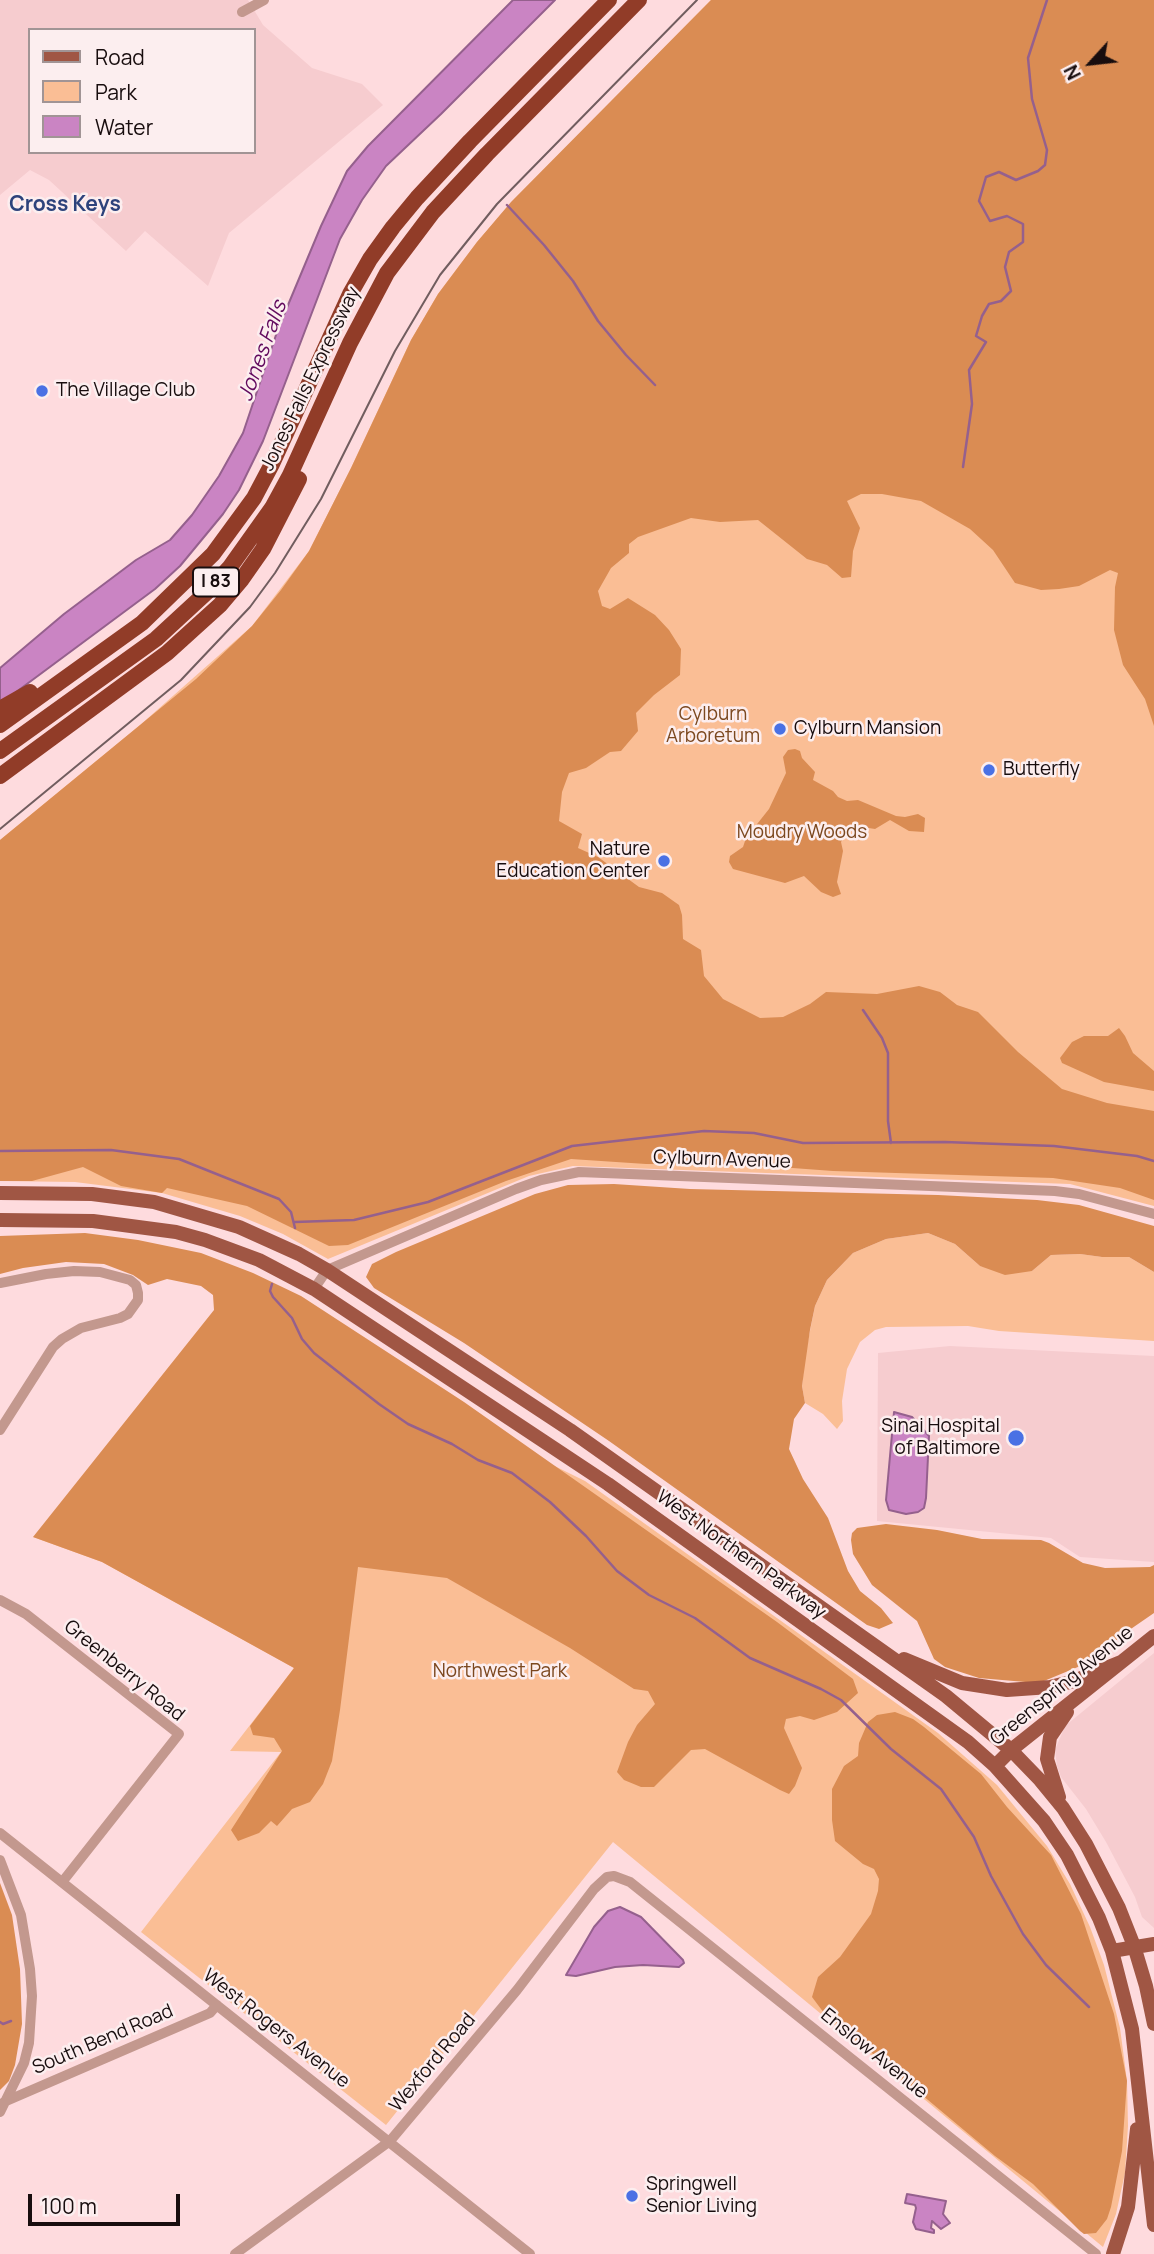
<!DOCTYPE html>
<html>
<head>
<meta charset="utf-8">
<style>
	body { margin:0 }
	#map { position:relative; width:1154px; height:2254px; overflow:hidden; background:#fedbde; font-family:Manrope,sans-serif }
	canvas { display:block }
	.legend { position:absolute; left:28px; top:28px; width:228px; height:126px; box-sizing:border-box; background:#fceeef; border:2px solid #a19495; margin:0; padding:9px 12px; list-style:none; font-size:21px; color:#180d0e }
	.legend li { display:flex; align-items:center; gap:14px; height:35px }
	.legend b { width:35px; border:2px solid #a19495 }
	.north { position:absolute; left:1056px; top:28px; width:70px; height:70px; -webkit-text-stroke:5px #fceeef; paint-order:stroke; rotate:243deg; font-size:19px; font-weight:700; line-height:28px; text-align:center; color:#180d0e }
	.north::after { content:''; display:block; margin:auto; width:24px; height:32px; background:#180d0e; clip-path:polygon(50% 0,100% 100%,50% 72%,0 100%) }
	.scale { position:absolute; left:28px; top:2194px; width:152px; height:32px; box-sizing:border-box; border:4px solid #180d0e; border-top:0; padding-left:9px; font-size:21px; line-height:24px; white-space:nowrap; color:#180d0e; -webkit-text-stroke:5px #fceeef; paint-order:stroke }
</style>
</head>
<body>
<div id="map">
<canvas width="1154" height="2254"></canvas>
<ul class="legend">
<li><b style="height:9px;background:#a05644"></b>Road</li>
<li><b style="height:19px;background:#fabe95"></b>Park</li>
<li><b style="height:19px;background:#ca84c3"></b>Water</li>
</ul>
<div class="north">N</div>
<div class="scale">100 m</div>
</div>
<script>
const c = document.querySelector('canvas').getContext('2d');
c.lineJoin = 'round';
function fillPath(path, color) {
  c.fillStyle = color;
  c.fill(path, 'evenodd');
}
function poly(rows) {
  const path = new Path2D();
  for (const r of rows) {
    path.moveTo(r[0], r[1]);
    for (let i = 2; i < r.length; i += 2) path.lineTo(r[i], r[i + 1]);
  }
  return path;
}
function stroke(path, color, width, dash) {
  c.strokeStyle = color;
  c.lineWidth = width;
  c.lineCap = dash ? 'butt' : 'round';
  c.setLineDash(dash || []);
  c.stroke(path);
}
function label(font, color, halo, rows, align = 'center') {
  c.font = font + ' Manrope,sans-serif';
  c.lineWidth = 5;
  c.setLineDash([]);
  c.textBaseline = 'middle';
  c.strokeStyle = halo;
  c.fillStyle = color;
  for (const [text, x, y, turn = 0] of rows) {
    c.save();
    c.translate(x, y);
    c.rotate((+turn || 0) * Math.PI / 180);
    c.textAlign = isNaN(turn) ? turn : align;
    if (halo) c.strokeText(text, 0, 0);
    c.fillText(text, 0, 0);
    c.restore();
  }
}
fillPath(poly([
	[0,0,248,0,263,25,312,68,362,84,383,105,229,233,208,286,145,231,126,251,49,180,30,170,0,195],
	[30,30,254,30,254,152,30,152],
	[950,1346,1154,1356,1154,1562,1080,1557,1051,1538,877,1521,878,1353],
	[1154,1653,1154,1928,1142,1917,1135,1897,1106,1842,1086,1809,1061,1777,1057,1766,1055,1750,1065,1726]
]), '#f6cccf');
fillPath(poly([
	[711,0,1154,0,1154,1206,1070,1184,573,1166,529,1176,328,1259,283,1234,240,1216,162,1193,75,1182,0,1181,0,840,139,726,252,626,309,551,351,468,411,340,438,294,477,242,511,203],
	[928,1233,955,1244,980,1266,1032,1271,1051,1255,1080,1254,1102,1257,1129,1257,1154,1272,1154,1341,999,1331,968,1326,886,1327,875,1330,860,1342,847,1369,842,1401,843,1421,837,1429,823,1414,805,1403,802,1386,805,1356,815,1306,827,1280,853,1253,886,1239],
	[504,1441,585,1481,938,1733,997,1785,1047,1846,1070,1884,1090,1927,1104,1965,1120,2028,1127,2081,1128,2126,1125,2173,1116,2214,1103,2247,613,1842,386,2125,141,1932,281,1752,230,1751,294,1668,102,1562,33,1537]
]), '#fabe95');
fillPath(poly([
	[711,0,1154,0,1154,726,1145,699,1123,665,1114,630,1115,587,1118,573,1110,570,1079,586,1059,589,1041,590,1015,583,993,550,970,529,921,501,882,494,861,494,847,501,860,528,853,551,851,577,842,578,827,565,807,559,758,520,720,522,691,518,638,537,629,544,629,553,611,568,598,591,602,606,610,609,628,598,655,615,669,630,681,649,680,675,654,695,636,713,638,731,621,751,610,752,586,768,569,773,562,792,559,821,582,834,578,848,598,857,639,887,662,893,679,905,682,915,683,939,701,950,704,976,723,999,760,1018,783,1017,810,1004,826,992,877,994,919,986,940,992,957,1005,978,1012,1018,1052,1062,1089,1107,1103,1154,1111,1154,1200,1120,1188,1053,1178,833,1171,752,1165,646,1164,571,1159,506,1181,348,1245,329,1246,247,1206,167,1188,162,1193,121,1186,83,1167,32,1181,0,1181,0,840,196,679,252,626,281,590,309,551,351,468,411,340,438,294,477,242,511,202],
	[795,749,800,751,802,758,815,772,813,780,833,791,838,797,847,801,858,800,896,816,905,817,918,814,925,818,924,832,909,831,890,820,875,829,850,825,841,842,843,851,837,882,841,894,833,897,821,892,804,876,785,883,733,869,729,862,730,856,743,847,746,838,769,809,786,773,783,757,788,750],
	[1119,1028,1125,1036,1133,1053,1154,1071,1154,1091,1104,1082,1062,1063,1060,1058,1072,1042,1084,1036,1108,1036],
	[614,1184,690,1189,938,1195,1037,1200,1079,1205,1154,1226,1154,1272,1129,1257,1102,1257,1080,1254,1051,1255,1032,1271,1005,1275,980,1266,955,1244,928,1233,886,1239,853,1253,827,1280,815,1306,810,1330,802,1386,805,1403,794,1419,789,1449,803,1479,828,1518,848,1571,860,1591,881,1608,893,1623,879,1629,867,1625,609,1441,464,1343,374,1288,366,1277,372,1264,396,1252,535,1194,568,1185],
	[85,1233,138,1240,201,1253,253,1273,301,1296,464,1402,777,1622,853,1679,858,1693,837,1712,814,1720,800,1716,786,1719,784,1728,802,1768,795,1786,789,1794,780,1790,705,1749,691,1750,654,1787,641,1787,624,1780,617,1772,628,1742,637,1725,655,1704,648,1691,634,1689,570,1648,447,1578,358,1567,340,1710,332,1761,323,1784,310,1802,292,1809,277,1826,271,1821,259,1833,238,1841,231,1830,282,1751,274,1738,253,1735,250,1726,294,1668,102,1562,33,1537,214,1310,213,1295,201,1286,167,1279,148,1285,133,1275,104,1264,66,1262,23,1268,0,1274,0,1236],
	[886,1524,937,1530,982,1539,1041,1540,1049,1543,1083,1563,1105,1568,1150,1567,1154,1565,1154,1613,1125,1633,1090,1662,1044,1681,1037,1683,979,1678,945,1667,934,1659,917,1621,872,1585,853,1554,851,1540,852,1533,857,1528],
	[895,1712,913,1719,924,1727,981,1774,1007,1807,1051,1855,1081,1914,1114,2014,1127,2081,1122,2151,1111,2207,1107,2219,1096,2233,1084,2234,1080,2231,1033,2184,995,2156,824,2013,812,1997,818,1977,840,1957,871,1914,878,1891,879,1879,874,1869,863,1864,835,1841,832,1820,832,1789,844,1766,858,1756,859,1743,868,1722,877,1715],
	[0,1883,12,1915,20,1969,22,2024,15,2065,9,2081,0,2090]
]), '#da8c53');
const water = poly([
	[513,0,555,0,441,114,386,166,362,200,340,239,263,441,239,490,223,514,180,566,155,589,0,704,0,668,64,614,136,560,170,540,192,515,219,476,243,433,278,329,321,226,347,171,368,146,513,0],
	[894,1412,912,1417,929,1436,926,1498,924,1508,918,1512,906,1514,889,1510,886,1500,894,1412],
	[620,1907,641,1917,683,1960,684,1963,679,1967,643,1965,615,1967,576,1976,566,1975,594,1927,608,1911,620,1907],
	[907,2194,946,2201,943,2214,950,2223,941,2229,932,2221,931,2228,934,2230,934,2233,916,2229,913,2222,916,2208,915,2205,905,2203,907,2194]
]);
fillPath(water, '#ca84c3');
stroke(water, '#95608d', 2);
stroke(poly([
	[507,205,544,245,573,281,598,321,626,355,655,385],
	[963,467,972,404,969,370,986,342,976,336,982,316,989,304,1001,301,1011,291,1005,267,1009,252,1023,242,1023,224,1007,216,990,221,979,201,986,177,999,172,1016,180,1038,171,1045,165,1047,150,1032,99,1028,58,1047,0],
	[863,1010,882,1038,888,1053,888,1121,891,1143],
	[0,1151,111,1150,179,1159,279,1199,291,1212,295,1228],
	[295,1222,354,1220,428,1202,572,1146,704,1131,754,1133,803,1143,945,1142,1054,1146,1137,1156,1154,1161],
	[272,1284,270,1291,273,1297,292,1318,302,1339,314,1353,379,1404,408,1424,452,1444,478,1460,512,1473,550,1502,586,1536,617,1571,649,1595,695,1618,750,1658,821,1689,841,1700,891,1749,941,1789,974,1837,991,1876,1023,1934,1046,1965,1089,2007],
	[0,2022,3,2024,11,2021]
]), '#95608d', 2.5);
stroke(poly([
	[242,12,264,0],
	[0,1283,46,1274,74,1271,100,1272,130,1280,136,1285,138,1293,138,1300,128,1314,120,1318,81,1328,62,1339,53,1347,0,1430],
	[314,1289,327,1270,516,1189,541,1180,579,1172,1055,1191,1079,1194,1154,1214],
	[0,1600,26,1614,179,1734,63,1881],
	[0,1833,530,2254],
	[0,1860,21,1915,30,1969,32,1996,29,2043,24,2063,0,2112],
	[4,2102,210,2013,217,2005],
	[235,2254,390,2141,517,1990,594,1889,607,1877,614,1876,630,1882,1096,2254]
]), '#c3988e', 10);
stroke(poly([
	[0,1193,92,1194,154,1202,239,1227,299,1254,327,1270,570,1430,946,1696,1011,1750,1040,1780,1063,1808,1086,1844,1119,1908,1134,1946,1146,1986,1154,2024],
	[0,1220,93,1221,176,1232,205,1240,259,1260,314,1289,608,1484,968,1742,995,1766,1044,1821,1067,1855,1099,1918,1112,1951,1132,2029,1154,2225],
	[904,1659,962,1683,1007,1690,1050,1687,1074,1681,1121,1662],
	[995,1766,1011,1750,1154,1636],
	[1059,1797,1047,1759,1050,1737,1067,1712],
	[1112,1951,1154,1944],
	[1113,2254,1128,2207,1137,2129]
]), '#a05644', 14);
stroke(poly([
	[0,709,30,692],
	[0,725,142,623,213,554,254,498,272,464,350,294,370,259,393,227,417,198,470,141,609,0],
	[0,751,156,639,207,592,230,567,272,508,290,475,350,343,387,273,433,212,487,154,639,0],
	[0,776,167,653,220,605,242,579,263,549,299,479]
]), '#913c28', 16);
stroke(poly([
	[0,829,181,680,250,607,275,573,321,499,395,351,440,275,497,204,697,0]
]), '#715d5f', 2);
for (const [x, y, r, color] of [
	[42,391,7,"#4a71e4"],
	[780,729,7,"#4a71e4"],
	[989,770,7,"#4a71e4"],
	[664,861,7,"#4a71e4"],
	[1016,1438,9,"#4a71e4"],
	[632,2196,7,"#4a71e4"]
]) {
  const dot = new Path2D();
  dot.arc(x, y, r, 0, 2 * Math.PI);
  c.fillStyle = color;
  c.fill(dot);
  stroke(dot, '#fceeef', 2.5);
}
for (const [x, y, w] of [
	[216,582,46]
]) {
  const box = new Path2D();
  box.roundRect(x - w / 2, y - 14.5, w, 29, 5);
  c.fillStyle = '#fceeef';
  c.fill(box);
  stroke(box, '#180d0e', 2);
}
label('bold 18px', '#180d0e', null, [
	["I 83",216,582]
]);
label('19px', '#180d0e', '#fceeef', [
	["Jones Falls Expressway",311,379,-64],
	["Cylburn Avenue",722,1160,2],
	["West Northern Parkway",741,1555,36],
	["Greenberry Road",124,1671,39],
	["Greenspring Avenue",1062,1686,-39],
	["West Rogers Avenue",276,2029,38],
	["South Bend Road",103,2040,-23],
	["Enslow Avenue",874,2054,39],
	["Wexford Road",433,2063,-50]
]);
label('19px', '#180d0e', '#fceeef', [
	["The Village Club",56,391],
	["Cylburn Mansion",794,729],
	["Butterfly",1003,770],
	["Nature",650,850,"right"],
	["Education Center",650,872,"right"],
	["Sinai Hospital",1000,1427,"right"],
	["of Baltimore",1000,1449,"right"],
	["Springwell",646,2185],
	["Senior Living",646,2207]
], 'left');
label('19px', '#7c481f', '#fceeef', [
	["Cylburn",713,715],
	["Arboretum",713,737],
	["Moudry Woods",802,833],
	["Northwest Park",500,1672]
]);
label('bold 21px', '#2d427b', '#fceeef', [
	["Cross Keys",65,205]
]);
label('italic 21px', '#620a5e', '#fceeef', [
	["Jones Falls",263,351,-70]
]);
</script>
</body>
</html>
